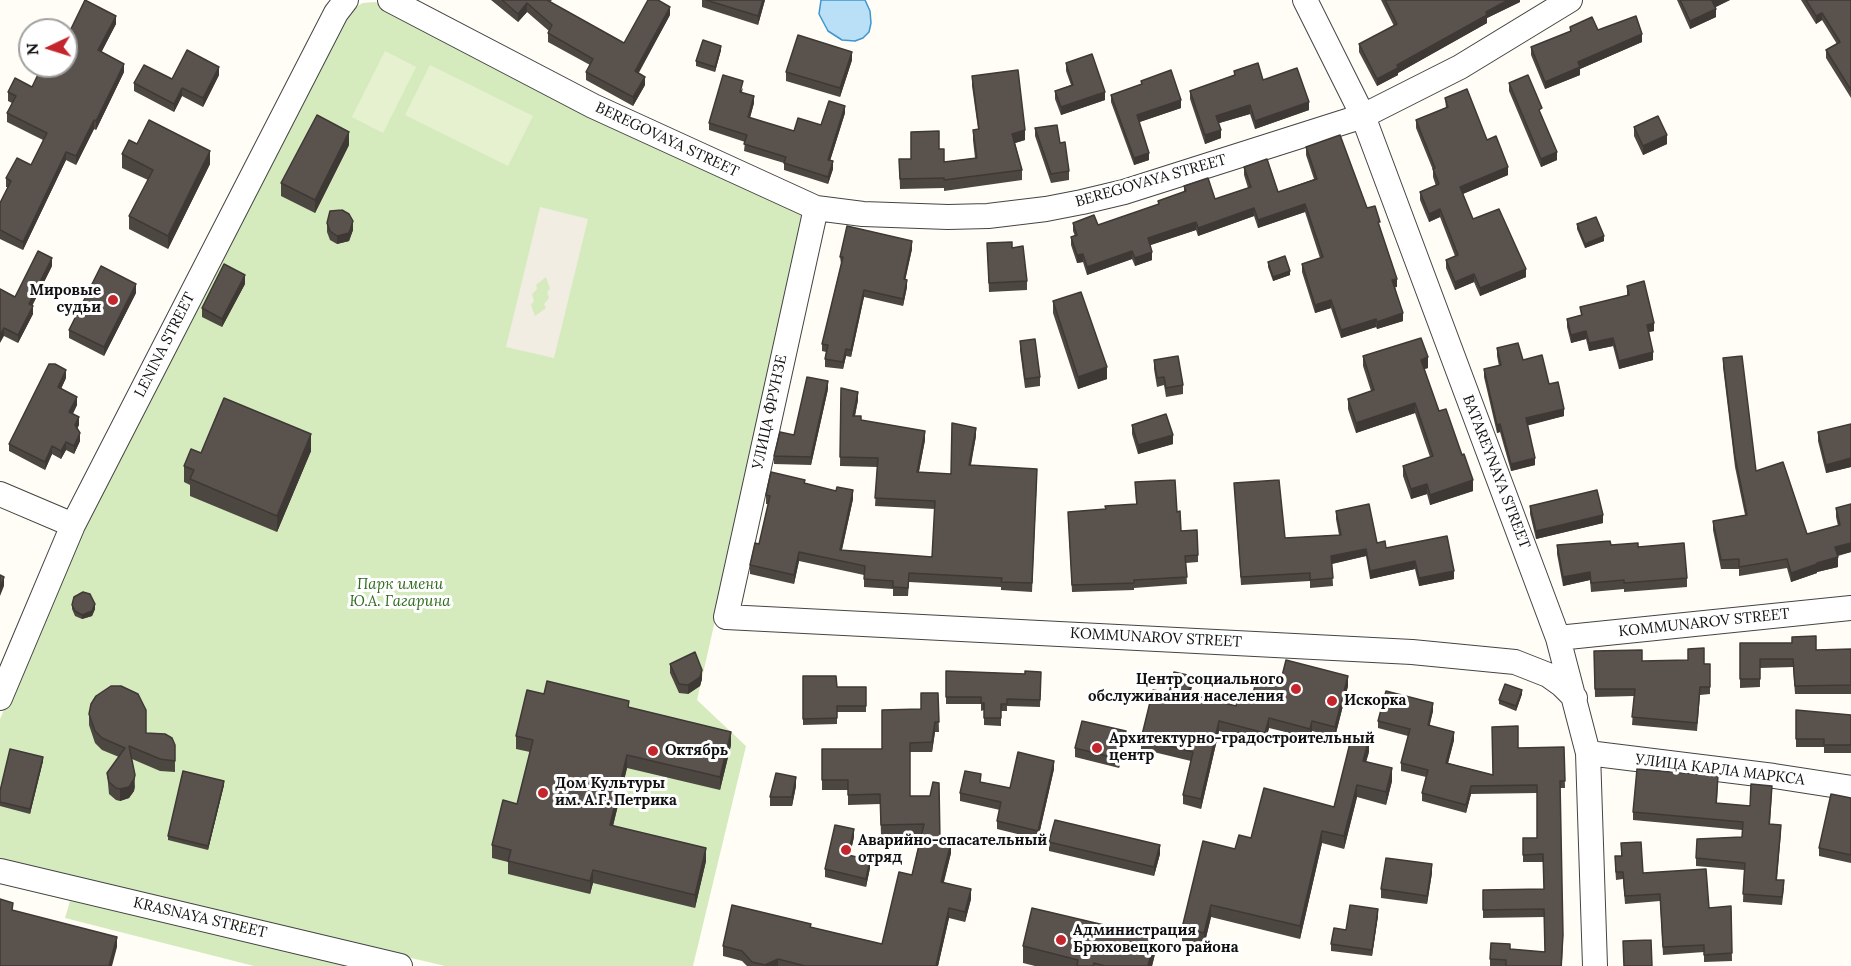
<!DOCTYPE html>
<html>
<head>
<meta charset="utf-8">
<style>
	body { margin:0 }
	#map { position:relative; width:1851px; height:966px; overflow:hidden; background:#fffdf5; font-family:Lora,serif }
	canvas { display:block }
	.north { position:absolute; left:18px; top:18px; width:60px; height:60px; box-sizing:border-box; background:#fff; border:2px solid #a0a0a0; border-radius:50%; rotate:266deg; font-size:16px; font-weight:700; line-height:24px; text-align:center; color:#111 }
	.north::after { content:''; display:block; margin:auto; width:21px; height:27px; background:#c4262e; clip-path:polygon(50% 0,100% 100%,50% 72%,0 100%) }
</style>
</head>
<body>
<div id="map">
<canvas width="1851" height="966"></canvas>
<div class="north">N</div>
</div>
<script>
const c = document.querySelector('canvas').getContext('2d');
c.lineJoin = 'round';
function fillPath(path, color) {
  c.fillStyle = color;
  c.fill(path, 'evenodd');
}
function poly(rows) {
  const path = new Path2D();
  for (const r of rows) {
    path.moveTo(r[0], r[1]);
    for (let i = 2; i < r.length; i += 2) path.lineTo(r[i], r[i + 1]);
  }
  return path;
}
function stroke(path, color, width, dash) {
  c.strokeStyle = color;
  c.lineWidth = width;
  c.lineCap = dash ? 'butt' : 'round';
  c.setLineDash(dash || []);
  c.stroke(path);
}
function label(font, color, halo, rows, align = 'center') {
  c.font = font + ' Lora,serif';
  c.lineWidth = 6;
  c.setLineDash([]);
  c.textBaseline = 'middle';
  c.strokeStyle = halo;
  c.fillStyle = color;
  for (const [text, x, y, turn = 0] of rows) {
    c.save();
    c.translate(x, y);
    c.rotate((+turn || 0) * Math.PI / 180);
    c.textAlign = isNaN(turn) ? turn : align;
    if (halo) c.strokeText(text, 0, 0);
    c.fillText(text, 0, 0);
    c.restore();
  }
}
fillPath(poly([
	[375,2,807,215,697,700,746,746,693,966,445,966,0,860,0,719,82,529,351,9,363,3],
	[0,876,377,966,254,966,65,918,70,901,0,884]
]), '#d5ebbd');
fillPath(poly([
	[385,51,416,67,383,133,352,117],
	[430,65,533,116,508,166,405,115]
]), '#e6f2cf');
fillPath(poly([
	[540,207,588,219,554,358,506,347],
	[546,277,550,289,547,292,549,298,544,304,546,308,535,316,531,305,534,301,532,294,537,289,536,285]
]), '#f1ede2');
const water = poly([
	[821,0,865,0,870,11,871,23,869,32,863,38,855,41,842,40,828,31,819,14,821,0]
]);
fillPath(water, '#b9e0f7');
stroke(water, '#3f96cf', 1.5);
const minor = poly([
	[390,0,593,106,816,208,863,214,948,217,988,216,1046,209,1082,202,1124,192,1363,116,1460,67,1570,0],
	[1305,0,1363,116,1558,638,1588,753,1595,966],
	[816,208,726,617,1412,652,1515,662,1548,675,1562,685,1575,698],
	[0,494,73,525],
	[1558,638,1851,608],
	[0,698,73,525,336,13,346,0],
	[1588,753,1774,776,1851,788],
	[0,871,400,966]
]);
stroke(minor, '#444', 26);
stroke(minor, '#fff', 24);
fillPath(poly([
	[491,0,552,0,550,2,624,43,670,15,638,73,645,85,633,106,586,80,586,72,590,65,548,42,548,33,549,31,527,12,518,22],
	[702,0,765,0,758,25,702,7],
	[1381,0,1520,0,1520,2,1487,18,1487,23,1398,73,1398,75,1377,86,1359,52,1359,44,1394,26],
	[1677,0,1730,0,1715,7,1716,17,1690,29],
	[1801,0,1851,0,1851,98,1826,58,1826,50,1837,44,1822,20,1816,24],
	[116,24,101,52,124,72,96,130,94,129,76,165,66,160,23,250,0,239,0,203,8,187,6,187,6,178,31,165,43,140,7,122,7,113,12,103,8,101,8,92,32,87,68,35],
	[1570,27,1642,42,1580,69,1580,75,1545,89,1531,55,1531,47,1570,32],
	[721,50,715,72,696,66,696,61],
	[852,60,840,97,786,81,786,72],
	[1066,63,1105,100,1061,115,1055,99,1055,91,1071,85,1066,71],
	[1234,71,1263,80,1309,110,1255,129,1250,114,1219,123,1221,138,1205,144,1190,99,1190,91,1234,75],
	[219,75,203,107,182,96,174,112,134,91,134,83],
	[972,76,1025,140,1015,143,1022,170,1022,180,944,191,944,188,900,189,899,159,911,159,939,149,944,162,975,158,973,140,973,130,978,129,972,86],
	[1141,81,1181,108,1139,122,1149,160,1134,165,1111,102,1111,95,1141,84],
	[1509,83,1542,116,1557,160,1541,167,1509,91],
	[743,88,742,92,754,103,750,118,794,131,821,125,845,113,830,161,833,169,828,184,784,170,784,163,744,151,745,142,709,130,709,123],
	[1445,98,1487,140,1508,175,1463,194,1473,219,1526,277,1480,296,1474,282,1455,290,1446,268,1446,260,1455,256,1440,217,1429,222,1420,200,1420,192,1436,186,1433,177,1433,170,1416,128,1416,120,1446,108],
	[1634,127,1667,144,1643,155,1634,136],
	[1035,128,1060,143,1069,171,1069,180,1051,183,1035,136],
	[137,144,210,164,168,249,129,229,129,216,148,180,122,168,122,154],
	[349,145,315,213,281,196,281,183],
	[1306,147,1367,208,1380,229,1397,287,1395,287,1403,321,1377,329,1376,327,1341,338,1331,308,1315,313,1302,272,1302,264,1320,258,1305,212,1258,228,1254,216,1198,236,1196,230,1150,245,1152,260,1135,266,1132,259,1087,275,1083,262,1077,263,1071,245,1071,237,1075,236,1073,231,1073,223,1098,225,1158,205,1158,201,1184,192,1184,186,1215,199,1248,188,1244,175,1244,167,1278,192,1314,179,1306,155],
	[327,223,353,230,349,241,337,244,330,240,327,232],
	[1577,224,1604,241,1585,248,1577,229],
	[987,243,1012,248,1027,281,1027,290,989,292],
	[912,249,905,279,907,287,903,306,864,297,851,357,846,356,843,369,825,367,825,359,826,352,822,351,822,344,841,264,840,257],
	[1268,262,1290,275,1273,281,1268,267],
	[52,266,32,306,33,314,18,343,4,336,0,289,15,297],
	[245,284,222,327,202,317,202,308],
	[1627,286,1654,331,1649,332,1653,360,1619,369,1613,346,1589,351,1586,339,1571,343,1567,327,1567,319,1581,315,1580,307,1627,296],
	[136,293,104,356,69,338,69,330],
	[1053,301,1107,379,1078,389,1053,313],
	[1020,341,1040,377,1040,386,1025,388,1020,350],
	[1497,348,1523,360,1549,384,1564,416,1527,425,1535,465,1511,471,1500,432,1497,433,1484,377,1484,369,1499,366,1497,356],
	[1363,356,1428,368,1424,369,1439,411,1473,491,1430,505,1427,494,1411,499,1403,476,1403,466,1430,457,1415,413,1356,433,1348,409,1348,399,1371,391,1363,366],
	[1723,358,1756,471,1807,534,1838,526,1836,517,1836,508,1851,504,1851,552,1838,556,1838,567,1817,572,1817,573,1791,582,1787,568,1739,576,1739,569,1721,569,1713,530,1713,521,1745,515,1735,467,1723,367],
	[1154,360,1183,385,1183,394,1166,397,1164,385,1157,387,1154,369],
	[66,378,61,389,77,405,73,414,79,425,77,428,80,441,74,454,66,450,61,459,52,454,45,470,9,451,9,444],
	[841,388,858,400,855,416,861,420,925,440,919,472,951,474,976,436,971,465,1037,477,1032,592,1001,590,1001,587,909,582,908,596,893,596,893,589,864,587,864,575,799,561,794,584,750,574,750,565,759,544,768,504,766,504,766,495,805,484,853,499,842,550,932,557,935,509,875,506,877,467,840,466],
	[828,389,811,465,774,464,774,456,794,435],
	[1851,424,1851,467,1826,473,1818,441,1818,432],
	[1132,425,1173,444,1138,454,1132,434],
	[311,451,277,532,190,496,190,485,184,482,184,466,201,453],
	[1135,482,1177,512,1181,531,1198,555,1198,562,1186,563,1187,584,1134,588,1134,590,1072,592,1068,512,1106,509,1136,504],
	[1234,483,1285,538,1339,535,1336,519,1336,511,1377,543,1386,548,1454,579,1419,586,1415,569,1370,579,1366,556,1332,564,1333,586,1310,588,1310,581,1241,585],
	[1530,506,1603,523,1536,539,1530,514],
	[1557,545,1611,545,1638,547,1687,578,1687,587,1624,592,1624,589,1591,592,1590,580,1563,586,1557,554],
	[72,605,95,609,92,616,82,619,75,616,72,609],
	[1740,643,1792,643,1816,650,1851,649,1851,694,1795,694,1793,667,1760,668,1760,687,1740,688],
	[1594,651,1642,661,1710,664,1710,694,1700,695,1697,731,1632,725,1634,696,1595,697],
	[670,664,702,679,700,686,688,694,679,693,670,673],
	[946,671,1025,674,1041,672,1040,707,1007,706,1007,711,1001,711,1001,726,984,725,984,710,981,711,981,704,946,704],
	[803,676,837,687,866,687,866,712,837,712,837,724,803,725],
	[1280,684,1348,686,1335,737,1312,731,1310,738,1269,728,1265,743,1219,731,1201,809,1183,804,1183,795,1191,761,1141,749,1141,739,1169,693,1192,686,1190,695,1236,706],
	[938,693,939,732,935,732,932,752,910,752,910,796,940,841,951,853,944,882,971,899,965,922,949,918,938,966,747,966,742,961,723,956,723,946,811,927,882,944,912,875,921,834,881,835,880,804,848,805,848,790,822,790,822,749,882,749,921,709],
	[544,694,629,707,731,745,720,790,627,768,613,826,706,861,695,908,593,883,590,894,508,874,508,862,492,858,492,845,517,804,530,752,516,749,516,736],
	[1522,694,1516,711,1499,704,1499,700],
	[1796,710,1851,715,1851,753,1824,753,1824,747,1796,747],
	[1433,711,1429,726,1454,740,1448,763,1493,775,1518,748,1564,747,1565,788,1560,788,1563,943,1562,966,1490,966,1490,959,1510,949,1545,952,1544,917,1483,918,1483,890,1544,889,1543,862,1523,862,1523,838,1537,838,1537,793,1471,794,1466,813,1422,801,1422,793,1426,777,1401,771,1401,763,1408,736,1378,728,1378,721],
	[89,714,146,733,175,745,175,772,160,771,132,759,135,787,134,791,129,798,120,801,116,800,109,794,107,773,119,757,102,750,95,743,89,725],
	[1126,740,1119,768,1075,757,1075,748],
	[1369,752,1366,761,1392,781,1386,805,1357,797,1344,849,1322,843,1300,939,1211,917,1204,946,1182,941,1182,928,1235,849,1251,838,1334,807],
	[43,761,30,814,0,806,0,791],
	[1054,769,1038,839,997,829,997,821,1000,810,960,801,960,793,981,782,1010,788],
	[1718,783,1717,803,1750,806,1772,793,1770,825,1781,833,1777,880,1784,888,1782,905,1743,902,1744,870,1696,866,1696,858,1742,837,1742,830,1633,820,1633,812],
	[224,785,208,850,168,840,168,836],
	[796,786,792,806,770,806,770,797],
	[1851,798,1851,863,1819,856,1819,848],
	[854,837,850,855,870,868,866,887,825,877,825,869],
	[1049,842,1160,854,1154,876,1049,851],
	[1621,843,1643,873,1709,908,1731,906,1732,961,1704,962,1704,952,1663,955,1660,901,1625,904,1623,879,1616,880,1615,864,1615,856,1621,856],
	[1432,873,1427,904,1381,898,1381,889],
	[1378,916,1372,956,1331,951,1331,944,1346,930],
	[1023,946,1155,954,1152,966,1035,966,1023,963]
]), '#4d4742');
fillPath(poly([
	[763,0,765,0,758,25,758,16],
	[1508,0,1520,0,1520,2,1487,18,1487,23,1398,73,1398,75,1377,86,1377,79,1397,65,1486,12],
	[1714,0,1730,0,1712,9,1712,1],
	[527,3,527,12,518,22,518,14],
	[670,7,670,15,635,80,635,71],
	[1716,9,1716,17,1690,29,1690,21],
	[1822,13,1822,20,1816,24,1816,16],
	[116,16,116,24,98,59,98,50],
	[1642,34,1642,42,1580,69,1580,75,1545,89,1545,82,1578,62],
	[721,46,721,50,715,72,715,67],
	[852,52,852,60,840,97,840,88],
	[124,64,124,72,96,130,96,121],
	[219,67,219,75,203,107,203,98],
	[645,77,645,85,633,106,633,97],
	[182,88,182,96,174,112,174,104],
	[1105,92,1105,100,1061,115,1061,107],
	[754,96,754,103,748,124,748,117],
	[1181,100,1181,108,1137,123,1137,115],
	[1309,102,1309,110,1255,129,1255,121],
	[1250,105,1250,114,1216,124,1216,116],
	[845,106,845,113,828,167,828,160],
	[94,120,94,129,76,165,76,156],
	[1025,130,1025,140,1012,144,1012,134],
	[1221,130,1221,138,1205,144,1205,135],
	[349,132,349,145,315,213,315,200],
	[1667,135,1667,144,1643,155,1643,146],
	[210,151,210,164,168,249,168,236],
	[66,152,66,160,23,250,23,242],
	[1557,152,1557,160,1541,167,1541,159],
	[1149,153,1149,160,1134,165,1134,158],
	[833,161,833,169,828,184,828,177],
	[1508,167,1508,175,1460,195,1460,187],
	[1305,204,1305,212,1258,228,1258,220],
	[1254,208,1254,216,1198,236,1198,228],
	[1440,209,1440,217,1429,222,1429,214],
	[353,221,353,230,349,241,337,244,337,236],
	[1196,222,1196,230,1148,246,1148,238],
	[1604,236,1604,241,1585,248,1585,244],
	[912,241,912,249,904,286,904,279],
	[1132,251,1132,259,1087,275,1087,267],
	[1152,252,1152,260,1135,266,1135,258],
	[1083,254,1083,262,1077,263,1077,255],
	[52,258,52,266,29,312,29,304],
	[1526,269,1526,277,1480,296,1480,288],
	[1290,271,1290,275,1273,281,1273,277],
	[1474,274,1474,282,1455,290,1455,282],
	[245,275,245,284,222,327,222,319],
	[1397,279,1397,287,1392,288,1392,280],
	[907,280,907,287,903,306,903,299],
	[136,284,136,293,104,356,104,347],
	[864,290,864,297,851,357,851,350],
	[1331,300,1331,308,1315,313,1315,305],
	[33,306,33,314,18,343,18,335],
	[1403,313,1403,321,1377,329,1377,322],
	[1376,319,1376,327,1341,338,1341,330],
	[1654,323,1654,331,1647,332,1647,325],
	[4,328,4,336,0,343,0,335],
	[1586,331,1586,339,1571,343,1571,335],
	[1613,338,1613,346,1589,351,1589,343],
	[846,349,846,356,843,369,843,362],
	[1653,352,1653,360,1619,369,1619,361],
	[1428,357,1428,368,1421,370,1421,360],
	[1107,367,1107,379,1078,389,1078,377],
	[66,370,66,378,58,395,58,387],
	[828,381,828,389,811,465,811,457],
	[858,392,858,400,853,425,853,416],
	[77,397,77,405,69,420,69,412],
	[1415,403,1415,413,1356,433,1356,423],
	[1564,409,1564,416,1526,426,1526,418],
	[79,417,79,425,75,433,75,425],
	[1500,424,1500,432,1497,433,1497,425],
	[976,428,976,436,969,473,969,465],
	[925,431,925,440,917,481,917,472],
	[80,433,80,441,74,454,74,446],
	[311,434,311,451,277,532,277,516],
	[1173,435,1173,444,1138,454,1138,445],
	[66,442,66,450,61,459,61,451],
	[52,446,52,454,45,470,45,462],
	[1535,458,1535,465,1511,471,1511,464],
	[1851,458,1851,467,1826,473,1826,465],
	[1473,480,1473,491,1430,505,1430,495],
	[1427,484,1427,494,1411,499,1411,489],
	[853,490,853,499,840,558,840,550],
	[1603,515,1603,523,1536,539,1536,531],
	[1851,543,1851,552,1835,556,1835,547],
	[1366,549,1366,556,1331,564,1331,556],
	[799,552,799,561,794,584,794,575],
	[1838,557,1838,567,1817,572,1817,573,1791,582,1791,573,1817,563],
	[1415,561,1415,569,1370,579,1370,571],
	[1454,571,1454,579,1419,586,1419,578],
	[1590,572,1590,580,1563,586,1563,577],
	[4,577,4,586,0,596,0,588],
	[95,604,95,609,92,616,82,619,82,615],
	[702,670,702,679,700,686,688,694,688,685],
	[1192,676,1192,686,1188,704,1188,694],
	[1348,676,1348,686,1335,737,1335,727],
	[1522,690,1522,694,1516,711,1516,706],
	[1433,703,1433,711,1428,733,1428,725],
	[1269,718,1269,728,1265,743,1265,733],
	[1219,721,1219,731,1201,809,1201,799],
	[1312,721,1312,731,1310,738,1310,729],
	[935,722,935,732,932,752,932,742],
	[1126,731,1126,740,1119,768,1119,759],
	[731,732,731,745,720,790,720,777],
	[1454,732,1454,740,1446,771,1446,763],
	[1369,739,1369,752,1363,773,1363,761],
	[627,755,627,768,610,838,610,825],
	[43,757,43,761,30,814,30,809],
	[1054,761,1054,769,1038,839,1038,831],
	[1392,768,1392,781,1386,805,1386,792],
	[135,775,134,791,129,798,120,801,120,789],
	[796,777,796,786,792,806,792,797],
	[224,781,224,785,208,850,208,846],
	[1357,785,1357,797,1344,849,1344,836],
	[1471,786,1471,794,1466,813,1466,805],
	[854,829,854,837,848,863,848,855],
	[1322,831,1322,843,1300,939,1300,926],
	[951,843,951,853,941,892,941,882],
	[1160,845,1160,854,1154,876,1154,867],
	[706,848,706,861,695,908,695,895],
	[870,860,870,868,866,887,866,879],
	[1432,864,1432,873,1427,904,1427,896],
	[593,870,593,883,590,894,590,881],
	[971,889,971,899,965,922,965,912],
	[1211,905,1211,917,1204,946,1204,933],
	[949,908,949,918,938,966,936,966],
	[1378,909,1378,916,1372,956,1372,950],
	[117,937,117,947,112,966,109,966],
	[1155,937,1155,954,1152,966,1148,966],
	[778,959,778,966,765,966,765,965]
]), '#3f3936');
const building = poly([
	[85,0,116,16,98,50,124,64,96,121,94,120,76,156,66,152,23,242,0,230,0,203,11,181,6,178,17,158,31,165,47,133,7,113,16,96,8,92,15,78,32,87,42,66,66,66,66,34,68,35,85,0],
	[502,0,547,0,624,43,648,0,658,0,670,7,635,71,645,77,633,97,586,72,593,59,548,33,552,25,527,3,518,14,502,0],
	[706,0,763,0,758,16,706,0],
	[1385,0,1508,0,1486,12,1487,15,1397,65,1398,68,1377,79,1359,44,1397,24,1385,0],
	[1680,0,1714,0,1712,1,1716,9,1690,21,1680,0],
	[1806,0,1851,0,1851,90,1826,50,1840,42,1822,13,1816,16,1806,0],
	[1636,16,1642,34,1578,62,1580,67,1545,82,1531,47,1571,31,1570,27,1592,17,1598,30,1636,16],
	[798,35,852,52,840,88,786,72,798,35],
	[703,40,721,46,715,67,696,61,703,40],
	[187,50,219,67,203,98,182,88,174,104,134,83,144,65,172,79,187,50],
	[1092,54,1105,92,1061,107,1055,91,1073,85,1066,63,1092,54],
	[1258,63,1263,80,1297,68,1309,102,1255,121,1250,105,1216,116,1221,130,1205,135,1190,91,1235,75,1234,71,1258,63],
	[1018,70,1025,130,1012,134,1022,170,944,180,944,178,900,179,899,159,911,159,911,132,939,131,939,149,944,149,944,162,977,158,973,130,979,129,972,76,1018,70],
	[1171,70,1181,100,1137,115,1149,153,1134,158,1111,95,1142,84,1141,81,1171,70],
	[723,75,743,81,740,92,754,96,748,117,794,131,798,118,821,125,829,101,845,106,828,160,833,161,828,177,784,163,786,157,744,144,747,135,709,123,723,75],
	[1528,75,1542,108,1539,110,1557,152,1541,159,1509,83,1528,75],
	[1467,89,1487,140,1496,136,1508,167,1460,187,1473,219,1499,209,1526,269,1480,288,1474,274,1455,282,1446,260,1458,255,1440,209,1429,214,1420,192,1439,184,1433,169,1435,168,1416,120,1448,107,1445,98,1467,89],
	[317,115,349,132,315,200,281,183,317,115],
	[1658,116,1667,135,1643,146,1634,127,1658,116],
	[149,120,210,151,168,236,129,216,153,170,122,154,129,140,137,144,149,120],
	[1057,125,1060,143,1065,142,1069,171,1051,174,1035,128,1057,125],
	[1340,135,1367,208,1375,206,1380,222,1378,222,1397,279,1392,280,1403,313,1377,322,1376,319,1341,330,1331,300,1315,305,1302,264,1323,257,1305,204,1258,220,1254,208,1198,228,1196,222,1148,238,1152,252,1135,258,1132,251,1087,267,1083,254,1077,255,1071,237,1077,235,1073,223,1094,215,1098,225,1159,204,1158,201,1186,191,1184,186,1208,178,1215,199,1251,187,1244,167,1267,159,1278,192,1317,179,1306,147,1340,135],
	[342,210,349,214,353,221,349,233,337,236,330,231,327,223,330,211,342,210],
	[1596,217,1604,236,1585,244,1577,224,1596,217],
	[847,226,912,241,904,279,907,280,903,299,864,290,851,350,846,349,843,362,825,359,828,345,822,344,843,257,840,257,847,226],
	[1012,242,1012,248,1023,246,1027,281,989,283,987,243,1012,242],
	[38,251,52,258,29,304,33,306,18,335,4,328,0,335,0,289,15,297,38,251],
	[1285,256,1290,271,1273,277,1268,262,1285,256],
	[224,264,245,275,222,319,202,308,224,264],
	[101,266,136,284,104,347,69,330,101,266],
	[1644,281,1654,323,1647,325,1653,352,1619,361,1613,338,1589,343,1586,331,1571,335,1567,319,1582,315,1580,307,1629,295,1627,286,1644,281],
	[1081,292,1107,367,1078,377,1053,301,1081,292],
	[1421,338,1428,357,1421,360,1439,411,1446,409,1462,455,1464,454,1473,480,1430,495,1427,484,1411,489,1403,466,1433,456,1415,403,1356,423,1348,399,1374,390,1363,356,1421,338],
	[1035,339,1040,377,1025,379,1020,341,1035,339],
	[1518,343,1523,360,1542,355,1549,384,1558,382,1564,409,1526,418,1535,458,1511,464,1500,424,1497,425,1484,369,1501,365,1497,348,1518,343],
	[1178,356,1183,385,1166,388,1164,377,1157,378,1154,360,1178,356],
	[1742,356,1756,471,1783,462,1807,534,1840,525,1836,508,1851,504,1851,543,1835,547,1838,557,1817,563,1817,564,1791,573,1787,559,1739,567,1739,559,1721,560,1713,521,1747,515,1735,457,1723,358,1742,356],
	[49,364,55,364,66,370,58,387,77,397,69,412,79,417,75,425,80,433,74,446,66,442,61,451,52,446,45,462,9,444,49,364],
	[807,377,828,381,811,457,774,456,780,432,794,435,807,377],
	[841,388,858,392,853,416,861,416,861,420,925,431,917,472,951,474,952,423,976,428,969,465,1037,469,1032,583,1001,582,1002,578,909,573,908,588,893,587,893,581,864,579,865,566,799,552,794,575,750,565,755,543,759,544,770,496,766,495,771,472,805,480,804,483,836,491,837,487,853,490,840,550,932,557,935,501,875,498,878,458,840,457,841,388],
	[224,398,311,434,277,516,190,479,194,470,184,466,191,449,201,453,224,398],
	[1166,414,1173,435,1138,445,1132,425,1166,414],
	[1851,424,1851,458,1826,465,1818,432,1851,424],
	[1175,480,1177,512,1180,511,1181,531,1197,530,1198,555,1185,556,1187,577,1134,580,1134,583,1072,585,1068,512,1106,509,1105,506,1137,504,1135,482,1175,480],
	[1279,480,1285,538,1341,535,1336,511,1369,504,1377,543,1385,541,1386,548,1447,536,1454,571,1419,578,1415,561,1370,571,1366,549,1331,556,1333,578,1310,580,1310,573,1241,577,1234,483,1279,480],
	[1597,490,1603,515,1536,531,1530,506,1597,490],
	[1610,541,1611,545,1638,543,1638,547,1684,543,1687,578,1624,583,1624,580,1591,583,1590,572,1563,577,1557,545,1610,541],
	[0,575,4,577,0,588,0,575],
	[83,592,90,594,95,604,92,611,82,615,75,611,72,605,74,597,83,592],
	[1816,636,1816,650,1851,649,1851,685,1795,686,1793,659,1760,659,1760,679,1740,679,1740,643,1792,643,1792,637,1816,636],
	[1704,648,1704,664,1710,664,1710,687,1700,687,1697,723,1632,717,1635,689,1595,689,1594,651,1642,650,1642,661,1688,660,1688,649,1704,648],
	[695,652,702,670,700,677,688,685,679,684,670,664,695,652],
	[1286,660,1348,676,1335,727,1312,721,1310,729,1269,718,1265,733,1219,721,1201,799,1183,795,1193,752,1141,739,1153,690,1169,693,1174,672,1192,676,1188,694,1236,706,1239,694,1252,697,1257,678,1280,684,1286,660],
	[946,671,1025,674,1025,671,1041,672,1040,700,1007,699,1007,704,1001,704,1001,718,984,718,984,703,981,703,981,697,946,697,946,671],
	[803,676,836,676,837,687,866,687,866,706,837,706,837,718,803,719,803,676],
	[547,681,629,701,628,707,731,732,720,777,627,755,610,825,706,848,695,895,593,870,590,881,508,861,511,850,492,845,503,800,517,804,533,740,516,736,527,690,544,694,547,681],
	[1505,684,1522,690,1516,706,1499,700,1505,684],
	[111,686,121,686,138,694,146,710,146,733,165,734,172,738,175,745,175,761,160,759,129,746,135,775,134,779,129,787,120,789,116,788,109,782,107,773,125,748,102,738,95,731,89,714,91,704,96,696,111,686],
	[1386,691,1433,703,1428,725,1454,732,1446,763,1493,775,1492,727,1518,726,1518,748,1564,747,1565,781,1560,781,1563,935,1561,966,1506,966,1506,960,1490,959,1491,943,1510,944,1510,949,1545,952,1544,909,1483,910,1483,890,1544,889,1543,854,1523,855,1523,838,1537,838,1537,785,1471,786,1466,805,1422,793,1428,770,1401,763,1410,729,1378,721,1386,691],
	[921,693,938,693,939,722,935,722,932,742,910,743,910,796,930,796,933,782,939,783,940,841,951,843,941,882,971,889,965,912,949,908,936,966,805,966,778,959,765,965,752,962,742,951,723,946,732,905,811,924,810,927,882,944,899,872,912,875,924,824,881,825,880,794,848,795,848,780,822,780,822,749,882,749,882,710,921,709,921,693],
	[1796,710,1851,715,1851,745,1824,745,1824,739,1796,739,1796,710],
	[1082,721,1126,731,1119,759,1075,748,1082,721],
	[1352,735,1369,739,1363,761,1392,768,1386,792,1357,785,1344,836,1322,831,1300,926,1211,905,1204,933,1182,928,1203,841,1235,849,1239,835,1251,838,1264,788,1334,807,1352,735],
	[10,749,43,757,30,809,0,802,0,791,10,749],
	[1018,752,1054,761,1038,831,997,821,1001,802,960,793,965,771,981,774,980,782,1010,788,1018,752],
	[1637,769,1718,776,1716,803,1750,806,1751,784,1772,786,1769,824,1781,825,1776,880,1784,880,1782,897,1743,894,1745,863,1696,858,1697,839,1742,837,1743,822,1633,812,1637,769],
	[183,771,224,781,208,846,168,836,183,771],
	[776,773,796,777,792,797,770,797,776,773],
	[1831,794,1851,798,1851,855,1819,848,1831,794],
	[1055,820,1160,845,1154,867,1049,842,1055,820],
	[835,825,854,829,848,855,870,860,866,879,825,869,835,825],
	[1641,842,1643,873,1706,869,1709,908,1731,906,1732,953,1704,955,1704,945,1663,947,1660,894,1625,896,1623,872,1616,872,1615,856,1622,856,1621,843,1641,842],
	[1386,858,1432,864,1427,896,1381,889,1386,858],
	[0,899,13,903,12,910,117,937,109,966,0,966,0,899],
	[1350,905,1378,909,1372,950,1331,944,1334,928,1346,930,1350,905],
	[1032,908,1155,937,1148,966,1105,966,1094,963,1093,966,1077,966,1078,960,1023,946,1032,908],
	[1651,940,1652,966,1624,966,1623,941,1651,940]
]);
fillPath(building, '#5a524d');
stroke(building, '#3f3936', 1.5);
for (const [x, y, r, color] of [
	[113,300,6,"#c4262e"],
	[1296,689,6,"#c4262e"],
	[1332,701,6,"#c4262e"],
	[1097,748,6,"#c4262e"],
	[653,751,6,"#c4262e"],
	[543,793,6,"#c4262e"],
	[846,850,6,"#c4262e"],
	[1061,940,6,"#c4262e"]
]) {
  const dot = new Path2D();
  dot.arc(x, y, r, 0, 2 * Math.PI);
  c.fillStyle = color;
  c.fill(dot);
  stroke(dot, '#fff', 2);
}
label('15px', '#111', '#fff', [
	["BEREGOVAYA STREET",667,140,25],
	["BEREGOVAYA STREET",1151,181,-16],
	["LENINA STREET",165,345,-63],
	["УЛИЦА ФРУНЗЕ",770,412,-78],
	["BATAREYNAYA STREET",1496,472,69],
	["KOMMUNAROV STREET",1704,623,-6],
	["KOMMUNAROV STREET",1156,638,3],
	["УЛИЦА КАРЛА МАРКСА",1720,770,7],
	["KRASNAYA STREET",200,918,13]
]);
label('bold 15px', '#111', '#fff', [
	["Мировые",101,291,"right"],
	["судьи",101,308,"right"],
	["Центр социального",1284,680,"right"],
	["обслуживания населения",1284,697,"right"],
	["Искорка",1344,701],
	["Архитектурно-градостроительный",1109,739],
	["центр",1109,756],
	["Октябрь",665,751],
	["Дом Культуры",555,784],
	["им. А.Г. Петрика",555,801],
	["Аварийно-спасательный",858,841],
	["отряд",858,858],
	["Администрация",1073,931],
	["Брюховецкого района",1073,948]
], 'left');
label('italic 15px', '#2f6b1f', '#fff', [
	["Парк имени",400,585],
	["Ю.А. Гагарина",400,602]
]);
</script>
</body>
</html>
